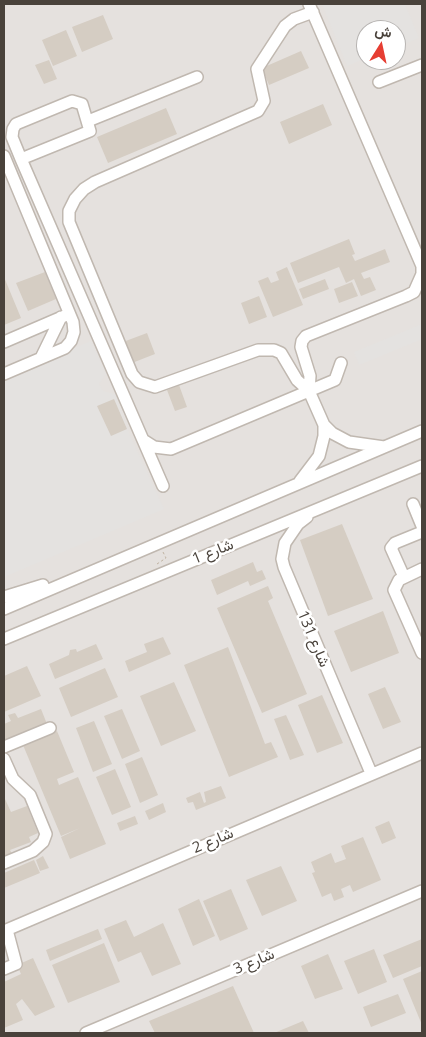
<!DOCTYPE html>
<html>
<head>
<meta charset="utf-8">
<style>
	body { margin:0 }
	#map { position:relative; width:426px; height:1037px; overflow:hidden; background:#f5f2ed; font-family:"Open Sans",Vazirmatn,sans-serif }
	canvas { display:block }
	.frame { position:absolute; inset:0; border:5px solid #49423b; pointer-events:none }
	.north { position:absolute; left:356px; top:20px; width:50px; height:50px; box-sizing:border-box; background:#fff; border:1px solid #b6b3b1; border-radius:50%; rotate:10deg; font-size:14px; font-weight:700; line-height:20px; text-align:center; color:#49423b }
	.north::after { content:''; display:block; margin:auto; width:18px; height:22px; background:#e63e33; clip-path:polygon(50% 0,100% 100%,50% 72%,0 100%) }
</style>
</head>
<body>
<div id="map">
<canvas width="426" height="1037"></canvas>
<div class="frame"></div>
<div class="north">ش</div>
</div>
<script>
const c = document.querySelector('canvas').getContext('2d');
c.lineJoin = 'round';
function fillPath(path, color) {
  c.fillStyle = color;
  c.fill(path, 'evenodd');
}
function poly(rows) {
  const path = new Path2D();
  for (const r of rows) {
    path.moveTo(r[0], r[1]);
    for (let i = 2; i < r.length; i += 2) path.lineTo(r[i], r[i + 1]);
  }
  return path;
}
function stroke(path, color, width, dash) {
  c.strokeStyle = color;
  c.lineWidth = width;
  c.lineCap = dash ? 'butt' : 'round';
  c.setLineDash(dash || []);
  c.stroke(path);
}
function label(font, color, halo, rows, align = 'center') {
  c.font = font + ' "Open Sans",Vazirmatn,sans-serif';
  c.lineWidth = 5;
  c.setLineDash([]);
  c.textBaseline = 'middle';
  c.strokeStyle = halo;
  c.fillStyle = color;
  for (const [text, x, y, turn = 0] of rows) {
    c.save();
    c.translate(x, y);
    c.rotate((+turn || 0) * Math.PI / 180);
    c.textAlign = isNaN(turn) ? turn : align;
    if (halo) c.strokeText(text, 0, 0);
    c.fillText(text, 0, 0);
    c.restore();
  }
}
fillPath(poly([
	[4,4,422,4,422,1033,4,1033],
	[366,30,396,30,396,60,366,60]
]), '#e5e1de');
fillPath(poly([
	[322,4,405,4,419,38,396,47,396,30,366,30,366,58,347,66],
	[422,324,422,339,359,365,354,352],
	[91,341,106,374,99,384,103,391,115,394,129,433,164,509,4,577,4,378]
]), '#e4e2e0');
fillPath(poly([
	[103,15,113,39,82,52,72,27],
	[66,30,77,56,53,66,42,40],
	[301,51,309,68,269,85,262,68],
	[49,60,57,79,44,84,35,65],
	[323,104,332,125,289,144,280,122],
	[166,108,177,134,108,163,97,137],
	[349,239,355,254,352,255,355,261,385,249,390,262,361,273,364,279,370,277,376,290,361,296,354,279,346,283,339,267,298,283,290,263],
	[287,267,303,305,273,317,258,281,268,277,271,283,279,280,276,272],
	[45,272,56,299,28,311,16,283],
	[4,277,21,318,4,325],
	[325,279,329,289,303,299,299,289],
	[352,282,358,296,339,303,334,289],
	[259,296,267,317,249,324,241,303],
	[147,333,155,354,132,363,123,342],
	[179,385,187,407,175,411,167,390],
	[114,399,127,429,111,436,97,406],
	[342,524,373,599,328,616,300,540],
	[253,562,257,572,262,570,266,579,250,586,248,581,217,595,211,580],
	[268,586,273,598,268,601,307,694,262,713,217,608],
	[383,611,399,653,351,672,334,631],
	[163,637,171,654,129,672,125,661,147,652,144,644],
	[96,644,103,659,55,679,49,664,69,655,70,650,76,649,77,652],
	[228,647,265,744,271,742,278,757,229,777,184,665],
	[27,666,41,696,4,712,4,676],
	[105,668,118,697,71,717,59,688],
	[174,682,196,731,161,746,140,696],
	[385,687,401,722,383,729,368,694],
	[322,695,343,743,317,753,298,705],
	[41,709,47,724,5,741,4,724,11,721,8,715,15,713,18,718],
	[122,709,140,751,122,759,104,716],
	[286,715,304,755,290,760,274,719],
	[94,721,112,764,93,772,76,728],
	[57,731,74,772,57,779,59,785,78,777,106,844,70,859,61,837,80,828,61,836,23,745],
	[142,757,158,795,140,803,125,764],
	[115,769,131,807,112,815,96,777],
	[221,786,226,798,196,810,193,802,188,803,186,798,200,792,204,803,206,802,204,792],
	[4,799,5,799,11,812,27,806,38,833,29,837,31,842,10,850,12,854,4,857],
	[163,803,166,812,149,820,145,811],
	[135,816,138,824,120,831,117,823],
	[389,821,396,838,382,844,375,827],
	[363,837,381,880,353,892,350,885,341,889,344,897,334,901,331,893,322,897,312,873,315,872,311,862,331,853,335,863,346,859,341,846],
	[43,856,49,868,40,871,36,860],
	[34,860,40,873,4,888,4,873],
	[281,866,297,901,262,916,246,880],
	[231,889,248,929,220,941,203,901],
	[199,899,215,936,193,946,178,909],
	[126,920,134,937,163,923,181,964,152,976,141,952,118,962,104,929],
	[98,929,102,939,50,961,46,950],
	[422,939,422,966,393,978,383,955],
	[104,943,120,982,68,1003,52,965],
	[374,949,387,982,358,994,344,961],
	[328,954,343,989,315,999,301,966],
	[33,958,55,1007,35,1016,22,999,16,1004,23,1020,4,1028,4,982,21,974,17,965],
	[422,971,422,1025,403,979],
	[233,986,254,1033,155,1033,149,1021],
	[398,994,406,1013,371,1027,363,1007],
	[303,1021,309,1033,274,1033]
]), '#d5cdc3');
const minor = poly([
	[313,12,294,19,285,26,257,69,264,101,258,111,95,182,84,189,75,199,69,211,69,222,132,374,139,382,155,387,258,350,274,350,281,353,297,380,309,391,324,425,332,433,349,442,384,447],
	[379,82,422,65],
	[88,121,197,77],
	[4,156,73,322,74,332,71,341,65,348,4,374],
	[21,159,90,131,82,104,72,101,16,124,13,129,12,137,21,159,143,440,163,486],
	[4,342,69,314],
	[41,358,61,317],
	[309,391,310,376,301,347,302,341,306,336,406,296,414,292,422,274,422,266,309,4],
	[143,440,154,447,171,449,335,380,341,363],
	[300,481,319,456,324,436,324,425],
	[413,504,422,526],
	[307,517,298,524,285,543,282,559,284,567,371,773],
	[422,569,399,580,394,590,422,653],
	[404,577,391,548,395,543,422,532],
	[4,597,43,585],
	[4,609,422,431],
	[4,639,422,466],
	[4,747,50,728],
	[4,759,13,779,30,795,46,834,43,842,33,851,4,863],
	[4,931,422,753],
	[4,969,16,964,7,930],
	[86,1033,422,891]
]);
stroke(minor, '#c0b8b0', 14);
stroke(poly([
	[157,564,166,558,163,552]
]), '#c0b3a2', 1, [2.5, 2.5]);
stroke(minor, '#fff', 11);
label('15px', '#49423b', '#fff', [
	["شارع 1",213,552,-22],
	["شارع 131",313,639,67],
	["شارع 2",213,841,-23],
	["شارع 3",254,962,-23]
]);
</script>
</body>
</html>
